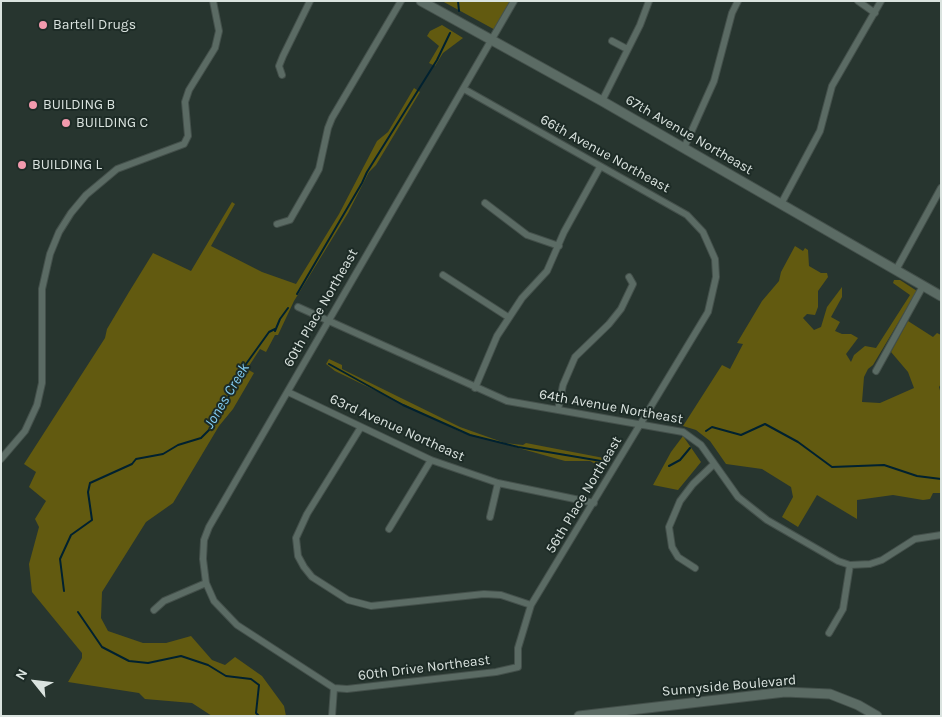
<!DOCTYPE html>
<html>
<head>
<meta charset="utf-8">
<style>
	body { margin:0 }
	#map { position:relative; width:942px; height:717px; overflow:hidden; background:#27352f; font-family:Karla,sans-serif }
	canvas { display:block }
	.frame { position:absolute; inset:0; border:2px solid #dae3df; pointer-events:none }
	.north { position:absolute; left:10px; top:657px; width:50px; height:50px; -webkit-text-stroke:4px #1d2b26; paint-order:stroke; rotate:299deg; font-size:14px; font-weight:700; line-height:20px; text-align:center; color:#dae3df }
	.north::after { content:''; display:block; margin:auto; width:18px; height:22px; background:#dae3df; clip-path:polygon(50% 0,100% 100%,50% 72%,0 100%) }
</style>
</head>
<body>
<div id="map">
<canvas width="942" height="717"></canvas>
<div class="frame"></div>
<div class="north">N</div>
</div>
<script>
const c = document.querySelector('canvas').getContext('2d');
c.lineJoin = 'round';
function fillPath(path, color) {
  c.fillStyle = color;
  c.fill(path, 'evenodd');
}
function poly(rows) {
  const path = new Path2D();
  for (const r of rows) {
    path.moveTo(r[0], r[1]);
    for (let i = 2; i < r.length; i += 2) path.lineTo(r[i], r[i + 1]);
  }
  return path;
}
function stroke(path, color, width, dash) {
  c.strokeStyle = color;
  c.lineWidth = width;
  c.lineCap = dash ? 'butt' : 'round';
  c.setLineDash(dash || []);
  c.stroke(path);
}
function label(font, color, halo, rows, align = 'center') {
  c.font = font + ' Karla,sans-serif';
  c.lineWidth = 4;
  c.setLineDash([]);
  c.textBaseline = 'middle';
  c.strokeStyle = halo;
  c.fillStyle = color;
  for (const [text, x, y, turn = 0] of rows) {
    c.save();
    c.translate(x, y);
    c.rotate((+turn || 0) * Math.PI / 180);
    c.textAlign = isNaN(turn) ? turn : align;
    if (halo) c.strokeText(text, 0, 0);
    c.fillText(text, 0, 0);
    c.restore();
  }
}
fillPath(poly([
	[442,1,509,1,510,4,499,32],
	[442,25,463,38,443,53,435,66,429,63,439,46,427,36,430,31],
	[414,88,420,92,376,165,369,172,348,213,294,301,278,335,275,335,266,352,260,349,247,369,254,373,233,409,219,426,173,503,146,522,102,592,101,618,108,631,143,643,166,643,191,636,212,660,225,665,235,657,262,676,284,706,286,716,212,716,192,703,145,699,139,693,68,682,82,658,82,653,32,592,29,564,39,527,35,519,46,501,29,487,36,472,24,464,105,338,107,329,129,292,153,253,191,271,232,202,235,204,211,246,262,272,296,284,339,214,377,141,388,132],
	[795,246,803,251,805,248,808,250,809,266,821,273,827,273,828,277,818,291,818,307,815,315,807,314,803,318,814,330,821,327,827,307,842,287,842,297,831,317,840,322,835,331,842,334,851,334,858,338,846,354,851,362,854,355,865,346,876,348,910,295,893,283,894,280,900,280,917,291,873,365,868,369,864,377,862,402,880,403,914,388,908,372,891,352,908,321,933,337,937,333,941,335,941,384,939,387,941,394,941,493,933,493,930,499,923,500,893,495,857,500,857,519,817,495,798,527,782,517,793,497,791,487,762,469,726,464,710,441,696,430,683,426,722,365,730,369,743,344,737,343,762,301,779,281,781,272],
	[329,359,342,365,342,369,460,427,505,443,523,445,526,443,609,459,605,469,590,461,565,461,461,432,335,371,326,364],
	[683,436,701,462,678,490,653,485,671,452]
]), '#625a10');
stroke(poly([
	[458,1,459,11],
	[297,294,362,183,367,172,437,60,450,33],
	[275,331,280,319,288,308],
	[329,364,403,405,470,435,518,447,607,462],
	[706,431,712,427,741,435,765,424,798,442,832,467,884,465,917,476,941,479],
	[669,466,680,460,690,448],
	[64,591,60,559,71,535,92,520,88,492,90,483,132,464,136,459,163,454,178,445,201,438,213,426,246,364,269,332,275,329],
	[78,612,102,647,129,661,148,663,181,656,208,665,226,676,251,679,259,685,256,713,259,716]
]), '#002130', 2);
const street = poly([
	[858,1,875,13],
	[612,41,627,49],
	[282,75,279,66,283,56,310,1],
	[602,101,640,25,649,1],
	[684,148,714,81,732,13,738,1],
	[485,203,527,235,559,246],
	[781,204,820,131,832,86,881,1],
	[277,224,290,220,313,180,319,169,328,128,332,118,401,1],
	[896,270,941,188],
	[443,275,508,317],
	[298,307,507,401,683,432,701,445,738,497,767,520,838,561,850,565,870,564,882,560,915,539,941,535],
	[876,371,923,286],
	[475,388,497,336,522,298,547,271,564,232,600,167],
	[288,392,431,460,498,483,594,503],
	[558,410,563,385,575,357,609,324,621,309,633,284,629,277],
	[361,427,307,514,296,538,298,556,304,567,312,577,348,600,371,606,484,594,501,595,531,605],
	[1,459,25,431,37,405,42,383,42,289,50,254,59,232,71,213,86,195,117,169,184,144,188,136,185,102,189,90,215,48,219,31,213,1],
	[490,517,498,483],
	[389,529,431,460],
	[695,568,678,557,672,547,669,527,680,501,693,484,714,464],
	[206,583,214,601,237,625,334,688,347,689,496,672,518,667,518,648,531,605,708,312,716,277,715,259,703,232,687,215,464,89],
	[154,610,164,601,206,583,203,559,204,540,209,527,514,1],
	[829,633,843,609,850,565],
	[332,716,334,688]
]);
const secondary = poly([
	[421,1,602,101,941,296],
	[579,716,785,692,830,694,858,705,877,716]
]);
stroke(street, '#44504b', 8);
stroke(secondary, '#44504b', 11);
stroke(street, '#5b6b64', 6);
stroke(secondary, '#5b6b64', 9);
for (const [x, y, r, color] of [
	[43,25,5,"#f29aad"],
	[33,105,5,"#f29aad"],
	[66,123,5,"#f29aad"],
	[22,165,5,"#f29aad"]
]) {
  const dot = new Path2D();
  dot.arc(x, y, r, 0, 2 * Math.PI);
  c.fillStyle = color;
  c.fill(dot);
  stroke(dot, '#1d2b26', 2);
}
label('14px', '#dae3df', '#1d2b26', [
	["Bartell Drugs",53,25],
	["BUILDING B",43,105],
	["BUILDING C",76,123],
	["BUILDING L",32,165]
], 'left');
label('14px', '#dae3df', '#1d2b26', [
	["67th Avenue Northeast",689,135,30],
	["66th Avenue Northeast",605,154,29],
	["60th Place Northeast",321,308,-60],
	["64th Avenue Northeast",611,407,10],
	["63rd Avenue Northeast",397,428,24],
	["56th Place Northeast",584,495,-59],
	["60th Drive Northeast",424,668,-7],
	["Sunnyside Boulevard",729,686,-5]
]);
label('italic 15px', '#82ccf2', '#1d2b26', [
	["Jones Creek",227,396,-59]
]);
</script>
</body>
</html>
